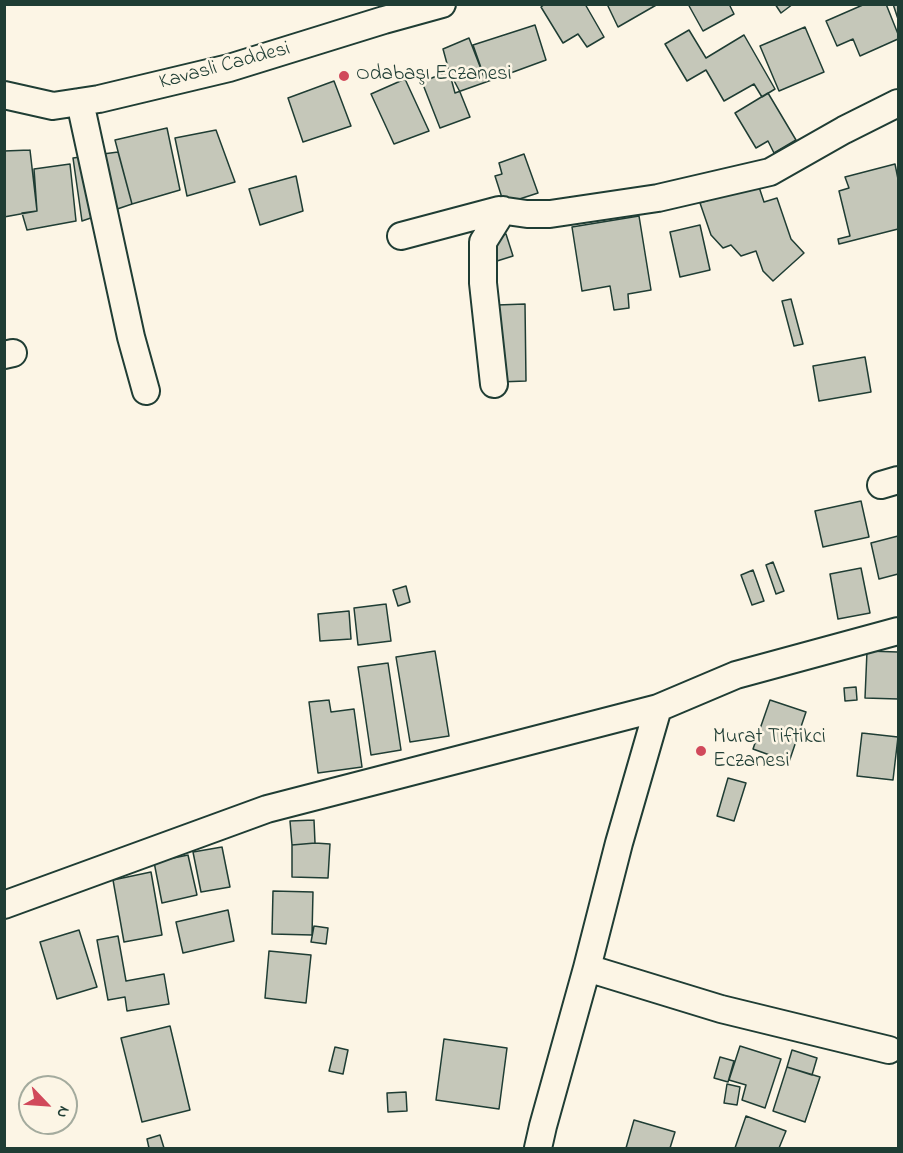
<!DOCTYPE html>
<html>
<head>
<meta charset="utf-8">
<style>
	body { margin:0 }
	#map { position:relative; width:903px; height:1153px; overflow:hidden; background:#fcf5e5; font-family:"Indie Flower",sans-serif }
	canvas { display:block }
	.frame { position:absolute; inset:0; border:6px solid #1f3d34; pointer-events:none }
	.north { position:absolute; left:18px; top:1075px; width:60px; height:60px; box-sizing:border-box; background:#fcf5e5; border:2px solid #a4ab9e; border-radius:50%; rotate:115deg; font-size:16px; font-weight:700; line-height:24px; text-align:center; color:#1f3d34 }
	.north::after { content:''; display:block; margin:auto; width:21px; height:27px; background:#d1495b; clip-path:polygon(50% 0,100% 100%,50% 72%,0 100%) }
</style>
</head>
<body>
<div id="map">
<canvas width="903" height="1153"></canvas>
<div class="frame"></div>
<div class="north">N</div>
</div>
<script>
const c = document.querySelector('canvas').getContext('2d');
c.lineJoin = 'round';
function fillPath(path, color) {
  c.fillStyle = color;
  c.fill(path, 'evenodd');
}
function poly(rows) {
  const path = new Path2D();
  for (const r of rows) {
    path.moveTo(r[0], r[1]);
    for (let i = 2; i < r.length; i += 2) path.lineTo(r[i], r[i + 1]);
  }
  return path;
}
function stroke(path, color, width, dash) {
  c.strokeStyle = color;
  c.lineWidth = width;
  c.lineCap = dash ? 'butt' : 'round';
  c.setLineDash(dash || []);
  c.stroke(path);
}
function label(font, color, halo, rows, align = 'center') {
  c.font = font + ' "Indie Flower",sans-serif';
  c.lineWidth = 5;
  c.setLineDash([]);
  c.textBaseline = 'middle';
  c.strokeStyle = halo;
  c.fillStyle = color;
  for (const [text, x, y, turn = 0] of rows) {
    c.save();
    c.translate(x, y);
    c.rotate((+turn || 0) * Math.PI / 180);
    c.textAlign = isNaN(turn) ? turn : align;
    if (halo) c.strokeText(text, 0, 0);
    c.fillText(text, 0, 0);
    c.restore();
  }
}
const building = poly([
	[545,4,585,4,604,37,587,47,578,34,563,43,541,7,545,4],
	[607,4,658,4,618,27,607,4],
	[688,4,729,4,734,14,703,31,688,4],
	[775,4,793,4,781,13,775,4],
	[865,4,886,4,898,34,898,39,860,56,853,39,837,46,826,21,865,4],
	[893,4,898,4,898,19,893,4],
	[535,25,546,60,486,82,473,45,535,25],
	[805,27,824,72,779,91,760,46,805,27],
	[689,30,706,58,744,35,775,89,762,97,754,84,724,101,706,70,687,81,665,44,689,30],
	[469,38,486,82,455,93,443,49,469,38],
	[449,71,460,92,470,117,440,128,422,82,449,71],
	[405,79,429,131,394,144,371,94,405,79],
	[334,81,351,126,303,142,288,98,334,81],
	[768,93,796,140,774,153,768,141,756,148,735,113,768,93],
	[167,128,180,190,132,204,115,140,167,128],
	[216,130,235,182,187,196,175,138,216,130],
	[30,150,37,211,4,217,4,151,30,150],
	[118,152,132,204,82,221,73,158,118,152],
	[524,154,538,193,504,204,495,176,502,174,499,163,524,154],
	[70,164,76,221,27,230,22,213,37,211,34,169,70,164],
	[895,164,898,179,898,229,839,244,838,239,850,236,839,191,849,188,845,177,895,164],
	[755,175,764,202,777,198,791,239,804,253,773,281,763,271,756,251,741,256,731,245,723,248,711,235,700,203,723,195,755,175],
	[296,176,303,211,260,225,249,189,296,176],
	[639,216,651,290,628,294,629,308,614,310,610,286,582,291,572,227,639,216],
	[700,225,710,270,680,277,670,232,700,225],
	[506,234,513,256,497,261,490,239,506,234],
	[791,299,803,344,794,346,782,301,791,299],
	[525,304,526,381,499,382,497,305,525,304],
	[865,357,871,392,819,401,813,366,865,357],
	[861,501,869,537,823,547,815,511,861,501],
	[898,536,898,574,879,579,871,543,898,536],
	[773,562,784,591,776,594,766,565,773,562],
	[861,568,870,613,838,619,830,574,861,568],
	[753,570,764,601,752,605,741,575,753,570],
	[406,586,410,602,398,606,393,590,406,586],
	[386,604,391,641,358,645,354,608,386,604],
	[349,611,351,639,320,641,318,614,349,611],
	[435,651,449,736,410,742,396,657,435,651],
	[867,651,898,652,898,699,865,698,867,651],
	[388,663,401,750,371,755,358,667,388,663],
	[856,687,857,700,845,701,844,688,856,687],
	[329,700,331,712,354,709,362,767,318,773,309,702,329,700],
	[770,700,806,712,789,762,753,749,770,700],
	[862,733,898,737,893,780,857,776,862,733],
	[728,778,746,783,734,821,717,816,728,778],
	[314,820,315,843,292,845,290,821,314,820],
	[315,843,330,844,328,878,292,877,292,845,315,843],
	[222,847,230,887,201,892,193,852,222,847],
	[188,855,197,895,162,903,154,862,188,855],
	[151,872,162,935,124,942,113,880,151,872],
	[273,891,313,892,312,935,272,934,273,891],
	[228,910,234,941,183,953,176,922,228,910],
	[314,926,328,928,326,944,311,942,314,926],
	[79,930,97,987,57,999,40,942,79,930],
	[118,936,126,981,164,974,169,1004,127,1011,125,997,108,1000,97,940,118,936],
	[269,951,311,955,306,1003,265,998,269,951],
	[170,1026,190,1110,142,1122,121,1038,170,1026],
	[444,1039,507,1048,499,1109,436,1100,444,1039],
	[740,1046,781,1059,765,1108,742,1100,746,1085,729,1080,740,1046],
	[335,1047,348,1050,343,1074,329,1071,335,1047],
	[792,1050,817,1058,812,1075,787,1067,792,1050],
	[720,1057,734,1061,728,1082,714,1078,720,1057],
	[787,1067,820,1077,805,1122,773,1111,787,1067],
	[727,1084,740,1087,737,1105,724,1103,727,1084],
	[406,1092,407,1111,388,1112,387,1093,406,1092],
	[746,1116,786,1131,779,1148,735,1148,746,1116],
	[634,1120,675,1132,670,1148,626,1148,634,1120],
	[160,1135,164,1148,149,1148,147,1139,160,1135]
]);
fillPath(building, '#c5c7b9');
stroke(building, '#1f3d34', 1.5);
const minor = poly([
	[4,95,53,106,99,99,229,68,384,20,442,4],
	[80,102,131,337,146,391],
	[401,236,499,210,527,214,550,214,658,198,770,172,844,130,898,103],
	[4,355,13,353],
	[494,384,483,283,483,242,503,210],
	[881,485,898,480],
	[4,905,267,809,658,708,736,675,898,631],
	[587,968,721,1009,889,1050],
	[538,1148,543,1126,587,968,619,843,658,708]
]);
stroke(minor, '#1f3d34', 30);
stroke(minor, '#fcf5e5', 26);
for (const [x, y, r, color] of [
	[344,76,6,"#d1495b"],
	[701,751,6,"#d1495b"]
]) {
  const dot = new Path2D();
  dot.arc(x, y, r, 0, 2 * Math.PI);
  c.fillStyle = color;
  c.fill(dot);
  stroke(dot, '#fcf5e5', 2);
}
label('21px', '#1f3d34', '#fcf5e5', [
	["Kavasli Caddesi",225,67,-15]
]);
label('21px', '#1f3d34', '#fcf5e5', [
	["Odabaşı Eczanesi",356,76],
	["Murat Tiftikci",713,739],
	["Eczanesi",713,763]
], 'left');
</script>
</body>
</html>
